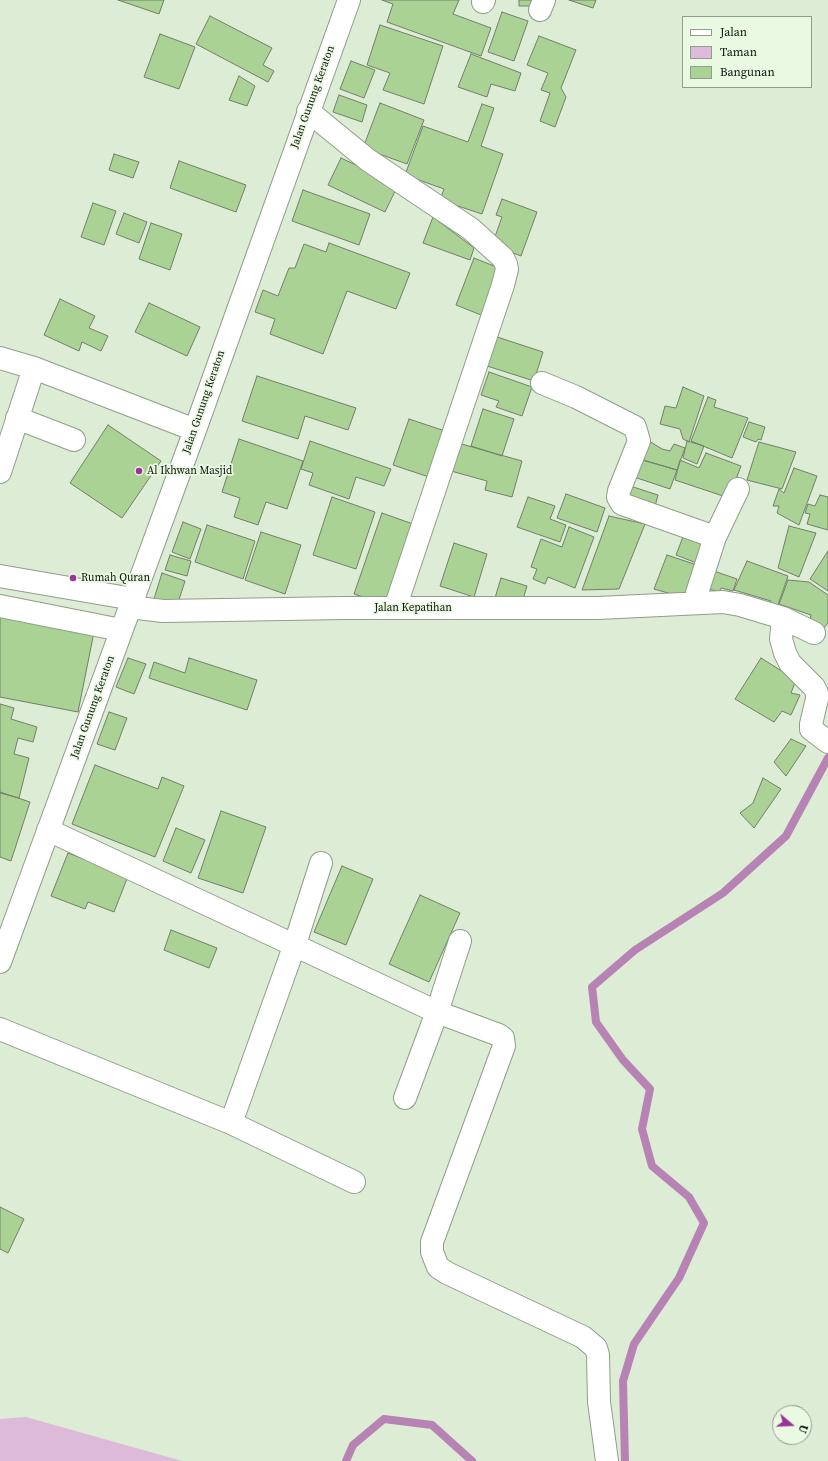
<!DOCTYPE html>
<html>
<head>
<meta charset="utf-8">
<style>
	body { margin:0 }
	#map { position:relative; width:828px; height:1461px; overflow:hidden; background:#ddecd5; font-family:"Source Serif 4",serif }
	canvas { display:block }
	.legend { position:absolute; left:682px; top:16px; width:130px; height:72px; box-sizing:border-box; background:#eaf9e2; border:1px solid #929d8c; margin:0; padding:5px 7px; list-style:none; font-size:12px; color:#0d120b }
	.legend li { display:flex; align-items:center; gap:8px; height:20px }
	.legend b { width:20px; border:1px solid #929d8c }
	.north { position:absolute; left:772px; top:1405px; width:40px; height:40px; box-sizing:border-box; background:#eaf9e2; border:1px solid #929d8c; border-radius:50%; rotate:109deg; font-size:11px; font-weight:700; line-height:16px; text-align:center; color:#0d120b }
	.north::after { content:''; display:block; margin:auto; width:14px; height:18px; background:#993398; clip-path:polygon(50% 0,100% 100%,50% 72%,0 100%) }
</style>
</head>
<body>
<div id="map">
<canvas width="828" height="1461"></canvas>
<ul class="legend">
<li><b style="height:5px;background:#fff"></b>Jalan</li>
<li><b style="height:11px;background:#ddb9da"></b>Taman</li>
<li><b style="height:11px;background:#aad294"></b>Bangunan</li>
</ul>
<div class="north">U</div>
</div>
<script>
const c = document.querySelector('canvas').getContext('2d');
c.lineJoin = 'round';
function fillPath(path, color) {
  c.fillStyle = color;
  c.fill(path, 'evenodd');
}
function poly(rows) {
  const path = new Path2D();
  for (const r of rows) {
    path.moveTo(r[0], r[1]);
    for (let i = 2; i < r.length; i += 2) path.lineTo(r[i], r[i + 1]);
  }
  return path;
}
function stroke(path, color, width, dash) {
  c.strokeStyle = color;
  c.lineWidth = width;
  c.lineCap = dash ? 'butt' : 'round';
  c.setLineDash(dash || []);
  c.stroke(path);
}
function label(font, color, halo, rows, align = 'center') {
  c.font = font + ' "Source Serif 4",serif';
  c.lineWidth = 3.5;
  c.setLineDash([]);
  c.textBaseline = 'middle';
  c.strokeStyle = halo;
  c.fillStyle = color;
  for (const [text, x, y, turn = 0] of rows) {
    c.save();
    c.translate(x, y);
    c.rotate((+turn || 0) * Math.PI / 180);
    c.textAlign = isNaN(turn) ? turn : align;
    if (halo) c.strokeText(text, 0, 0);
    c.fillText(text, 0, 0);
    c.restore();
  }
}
fillPath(poly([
	[26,1417,182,1461,0,1461,0,1419]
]), '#ddb9da');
stroke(poly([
	[346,1461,353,1445,384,1419,432,1425,472,1461],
	[625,1461,623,1381,634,1344,679,1278,704,1223,689,1197,652,1166,642,1129,650,1089,623,1060,596,1022,592,987,635,950,723,893,786,836,828,758]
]), '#b782b4', 8);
const building = poly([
	[118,0,164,0,159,14,118,0],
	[382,0,459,0,453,14,491,28,481,56,387,22,393,4,382,0],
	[519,0,532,0,530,6,519,6,519,0],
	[569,0,596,0,593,8,569,0],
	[502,12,528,21,514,61,488,52,502,12],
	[210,16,272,48,263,65,274,71,268,82,196,44,210,16],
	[380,25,443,46,424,104,383,90,390,73,367,65,380,25],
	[160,34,195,47,179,89,144,77,160,34],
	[539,36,576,50,561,88,566,97,555,127,540,121,550,93,541,90,548,73,527,65,539,36],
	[471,54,521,73,515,91,491,84,487,97,458,87,471,54],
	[351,61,375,70,364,98,340,89,351,61],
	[239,76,255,86,247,106,229,100,239,76],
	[339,95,367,105,362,122,333,112,339,95],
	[380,103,424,120,407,164,363,148,380,103],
	[482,104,494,108,481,146,503,154,482,214,440,200,444,189,405,175,423,126,468,142,482,104],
	[114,154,139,162,133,178,109,170,114,154],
	[341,158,398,185,385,212,328,185,341,158],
	[179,161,246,185,236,212,170,188,179,161],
	[303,190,370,214,359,245,292,221,303,190],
	[502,199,537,212,521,256,492,245,502,217,496,215,502,199],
	[93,203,116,211,104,245,81,237,93,203],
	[124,213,147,222,139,243,116,234,124,213],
	[433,217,474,248,470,260,423,243,433,217],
	[151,223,182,234,170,270,139,259,151,223],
	[329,243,410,273,396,309,347,291,323,354,270,334,275,319,255,312,263,290,278,296,289,268,295,268,304,244,326,252,329,243],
	[474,258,499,268,481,315,456,305,474,258],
	[60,299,95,316,89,328,108,336,101,351,82,342,79,351,44,335,60,299],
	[149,303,200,327,187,356,135,332,149,303],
	[494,336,543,352,534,381,484,365,494,336],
	[489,372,532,387,522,416,496,407,499,401,481,395,489,372],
	[257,376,356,408,348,430,305,416,298,439,242,421,257,376],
	[683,387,704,396,689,442,683,439,680,429,660,424,665,406,676,408,683,387],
	[708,397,716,400,714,407,748,418,732,458,691,441,708,397],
	[483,409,514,419,502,456,471,446,483,409],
	[409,419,445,431,429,477,393,465,409,419],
	[749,422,765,427,761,440,758,439,756,442,743,437,749,422],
	[108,425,161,461,122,518,70,483,108,425],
	[239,439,303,461,287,509,266,502,258,525,234,517,240,498,222,492,239,439],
	[310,441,391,469,384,486,356,477,349,499,309,485,313,473,301,469,310,441],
	[649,441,662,449,670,451,674,444,685,448,677,470,640,459,649,441],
	[687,441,704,446,697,464,683,458,687,441],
	[759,442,796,452,782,489,747,480,759,442],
	[458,443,522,461,512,497,485,490,487,481,451,471,458,443],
	[706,453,741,466,729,498,675,480,680,460,699,468,706,453],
	[635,458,677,470,670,489,631,476,635,458],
	[794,468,817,476,799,525,777,513,779,506,773,506,779,489,784,493,794,468],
	[627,485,658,495,654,510,622,498,627,485],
	[566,494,605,508,597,532,557,518,566,494],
	[820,495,828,497,828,530,807,524,810,514,805,513,808,504,815,506,820,495],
	[332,497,375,512,356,569,313,555,332,497],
	[528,497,555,506,550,519,566,525,560,542,517,527,528,497],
	[382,513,413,524,386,604,354,594,382,513],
	[609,516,645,524,619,589,582,590,609,516],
	[183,522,201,529,190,559,172,552,183,522],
	[207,525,255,541,243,579,195,562,207,525],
	[789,526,816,533,799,577,778,568,789,526],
	[569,527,594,537,575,588,548,577,545,584,533,579,537,569,531,567,541,539,562,547,569,527],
	[686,529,710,538,699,564,676,555,686,529],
	[261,532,301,545,285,594,245,580,261,532],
	[454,543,487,554,474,597,440,586,454,543],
	[828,551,828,591,810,579,828,551],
	[170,555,191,561,187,576,165,570,170,555],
	[667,555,694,564,689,599,654,589,667,555],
	[747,561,788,576,777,608,770,608,771,601,734,590,747,561],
	[708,569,737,579,733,591,721,588,719,592,703,587,708,569],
	[162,573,185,581,176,609,153,602,162,573],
	[501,578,527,586,521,606,495,598,501,578],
	[788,580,809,582,828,595,828,623,823,629,809,625,811,615,779,604,788,580],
	[0,613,94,632,78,712,0,697,0,613],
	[128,658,146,664,134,694,116,687,128,658],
	[189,658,257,680,247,710,149,678,154,662,185,673,189,658],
	[761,658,796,680,791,693,800,695,791,715,782,711,774,722,735,699,761,658],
	[0,704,14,708,11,719,37,727,33,742,18,738,14,754,29,758,19,798,0,793,0,704],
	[109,712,127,718,115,750,97,744,109,712],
	[791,739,806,746,786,776,774,762,791,739],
	[95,765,158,789,162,777,184,786,155,857,72,824,95,765],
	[763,778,781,789,754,828,740,813,753,803,763,778],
	[0,792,30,802,11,861,0,857,0,792],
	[221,811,266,827,243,893,198,878,221,811],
	[176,828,205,840,191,873,163,861,176,828],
	[68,853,128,876,114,912,88,902,85,909,51,896,68,853],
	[342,866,373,879,346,945,314,932,342,866],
	[420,895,460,913,429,982,389,964,420,895],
	[171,930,217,948,209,968,164,950,171,930],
	[0,1207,24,1219,8,1253,0,1249,0,1207]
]);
fillPath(building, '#aad294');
stroke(building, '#727f6b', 1);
const minor = poly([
	[483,2,484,0],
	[540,10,544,0],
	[308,111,368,160,471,229,503,258,506,264,507,269,503,285,395,608],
	[0,358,34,368,195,430],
	[542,383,576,397,635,427,639,441,619,491,618,497,622,504,715,537],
	[17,418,74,440],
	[0,472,34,368],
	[0,576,133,599],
	[696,603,697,593,715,537,738,489],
	[0,606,121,630],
	[130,607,163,611,344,608,598,608,723,602,740,605,783,618,814,633],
	[783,618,781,639,785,653,790,663,814,687,817,693,817,699,811,724,811,729,828,742],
	[48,830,437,1012,499,1035,503,1038,504,1046,432,1242,432,1252,438,1267,447,1273,583,1337,596,1348,598,1355,599,1402,607,1461],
	[0,962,195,430,349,0],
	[0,1029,231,1123,354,1182],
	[405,1098,437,1012,460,941],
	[231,1123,295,944,321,863]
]);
stroke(minor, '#909e89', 24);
stroke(minor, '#fff', 22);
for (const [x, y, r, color] of [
	[139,471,4,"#993398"],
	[73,578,4,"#993398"]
]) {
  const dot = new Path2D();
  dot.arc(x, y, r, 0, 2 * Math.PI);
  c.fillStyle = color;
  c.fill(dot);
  stroke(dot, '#eaf9e2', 1.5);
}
label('11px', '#0d120b', '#eaf9e2', [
	["Jalan Gunung Keraton",313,97,-70],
	["Jalan Gunung Keraton",204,402,-71],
	["Jalan Kepatihan",413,608],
	["Jalan Gunung Keraton",93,707,-70]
]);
label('11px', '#0d120b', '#eaf9e2', [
	["Al Ikhwan Masjid",147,471],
	["Rumah Quran",81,578]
], 'left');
</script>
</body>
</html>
